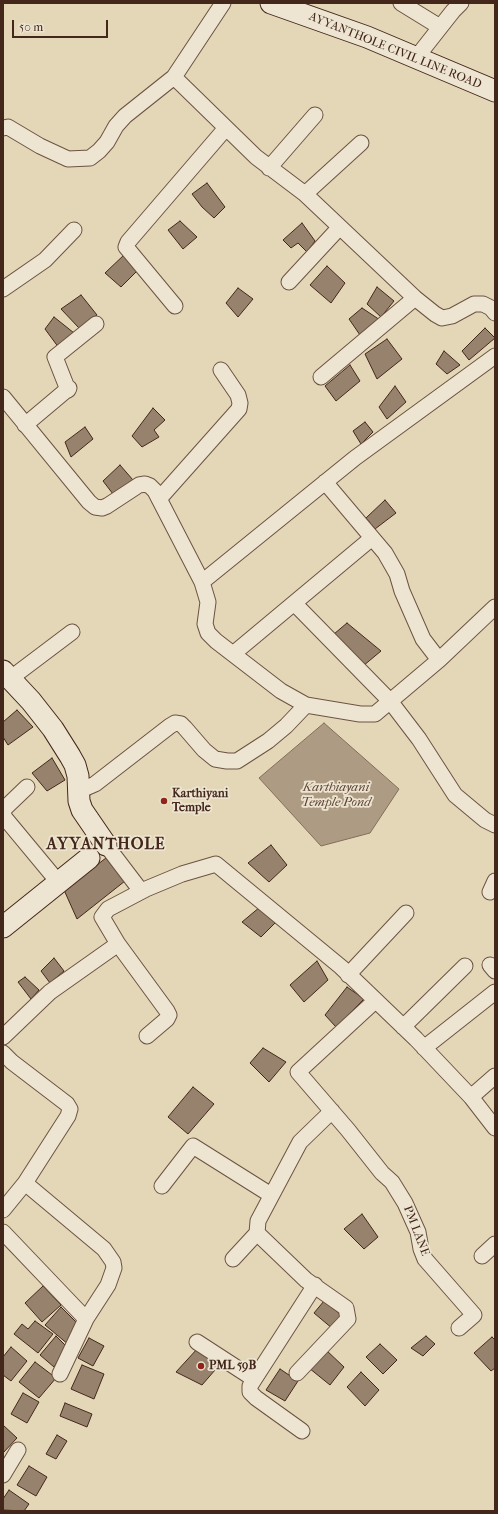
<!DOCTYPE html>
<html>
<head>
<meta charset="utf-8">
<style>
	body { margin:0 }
	#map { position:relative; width:498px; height:1514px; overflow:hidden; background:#e4d7b8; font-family:"IM FELL French Canon",serif }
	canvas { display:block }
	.frame { position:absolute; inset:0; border:4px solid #44271b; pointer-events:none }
	.scale { position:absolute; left:12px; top:20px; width:96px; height:18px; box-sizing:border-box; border:2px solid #44271b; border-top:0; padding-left:5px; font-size:12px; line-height:14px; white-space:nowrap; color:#44271b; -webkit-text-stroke:3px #ede5d1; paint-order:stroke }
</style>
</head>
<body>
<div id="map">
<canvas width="498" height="1514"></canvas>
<div class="frame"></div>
<div class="scale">50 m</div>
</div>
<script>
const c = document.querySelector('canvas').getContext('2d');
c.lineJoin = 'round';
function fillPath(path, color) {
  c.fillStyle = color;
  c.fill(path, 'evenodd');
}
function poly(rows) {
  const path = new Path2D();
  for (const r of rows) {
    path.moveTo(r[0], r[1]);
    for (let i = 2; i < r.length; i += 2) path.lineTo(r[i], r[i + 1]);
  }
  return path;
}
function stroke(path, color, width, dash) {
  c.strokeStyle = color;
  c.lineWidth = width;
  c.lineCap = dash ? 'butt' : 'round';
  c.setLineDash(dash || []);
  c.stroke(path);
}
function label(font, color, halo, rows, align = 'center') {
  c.font = font + ' "IM FELL French Canon",serif';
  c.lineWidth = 3.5;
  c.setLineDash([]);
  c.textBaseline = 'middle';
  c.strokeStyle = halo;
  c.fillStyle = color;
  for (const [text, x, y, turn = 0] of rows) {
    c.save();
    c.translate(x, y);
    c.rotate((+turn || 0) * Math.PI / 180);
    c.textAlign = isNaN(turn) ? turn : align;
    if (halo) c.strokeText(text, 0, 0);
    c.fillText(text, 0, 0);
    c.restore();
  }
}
const water = poly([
	[324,723,399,789,370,833,321,846,259,778,324,723]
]);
fillPath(water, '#ae9b83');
stroke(water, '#846d59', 1);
const building = poly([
	[207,183,225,207,214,218,202,207,192,194,207,183],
	[180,221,197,237,183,249,168,230,180,221],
	[302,223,315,241,307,252,298,243,291,248,283,240,302,223],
	[125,254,140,268,121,287,105,273,125,254],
	[327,266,345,283,331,303,310,285,327,266],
	[377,287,394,301,381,317,367,304,377,287],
	[238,288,253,299,238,317,226,303,238,288],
	[81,295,97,315,79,328,61,309,81,295],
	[362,308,380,320,360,335,349,319,362,308],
	[54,317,74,333,59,348,45,329,54,317],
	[485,328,495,338,469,360,462,351,485,328],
	[387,339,402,359,377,379,365,354,387,339],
	[444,351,460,365,447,374,436,364,444,351],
	[350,365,360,381,336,401,325,386,350,365],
	[395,386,406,402,387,419,379,407,395,386],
	[153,408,165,420,154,430,159,437,142,447,132,436,153,408],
	[365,422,373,432,361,444,353,431,365,422],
	[85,427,93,439,71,457,65,442,85,427],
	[120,465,133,480,113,494,103,481,120,465],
	[385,500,396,513,375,529,366,518,385,500],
	[347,623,381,651,363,666,334,634,347,623],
	[17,710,33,727,8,745,3,737,3,722,17,710],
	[52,758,65,780,47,791,32,773,52,758],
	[271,845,287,865,269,882,248,863,271,845],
	[106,858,125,881,77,919,64,890,106,858],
	[260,907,275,923,261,937,242,922,260,907],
	[54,958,64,971,50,983,41,971,54,958],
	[317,961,328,980,304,1002,290,985,317,961],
	[25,977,39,990,31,999,18,982,25,977],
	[347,987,364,999,336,1027,325,1015,347,987],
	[263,1048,286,1062,269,1082,250,1063,263,1048],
	[193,1087,214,1104,188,1134,168,1117,193,1087],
	[362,1214,378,1237,364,1249,344,1229,362,1214],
	[43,1286,61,1305,42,1322,25,1303,43,1286],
	[324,1301,345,1318,333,1329,314,1313,324,1301],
	[61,1307,79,1325,69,1345,45,1325,61,1307],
	[35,1321,53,1334,38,1353,14,1334,22,1324,28,1329,35,1321],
	[56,1336,67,1347,54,1367,40,1355,56,1336],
	[426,1336,435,1344,423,1356,411,1348,426,1336],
	[492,1337,495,1340,495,1368,491,1371,474,1353,492,1337],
	[89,1338,104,1346,93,1366,78,1358,89,1338],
	[380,1344,397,1360,383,1374,366,1357,380,1344],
	[11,1347,27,1361,11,1381,3,1375,3,1357,11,1347],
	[198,1348,222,1362,202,1385,176,1372,198,1348],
	[325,1349,344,1367,330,1385,309,1368,325,1349],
	[35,1362,56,1378,39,1398,19,1382,35,1362],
	[82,1365,104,1374,94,1399,71,1389,82,1365],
	[280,1369,298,1381,285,1401,266,1390,280,1369],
	[361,1372,379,1390,365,1406,347,1387,361,1372],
	[23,1393,39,1402,27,1423,11,1414,23,1393],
	[65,1403,92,1414,87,1427,60,1416,65,1403],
	[3,1425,17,1438,3,1453,3,1425],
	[57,1435,67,1441,56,1459,46,1454,57,1435],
	[29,1466,47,1477,36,1496,17,1485,29,1466],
	[9,1490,29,1504,24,1511,3,1510,3,1499,9,1490]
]);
fillPath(building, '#97836d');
stroke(building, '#44271b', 1);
const street = poly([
	[401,3,440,27],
	[416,58,453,11,461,3],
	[174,77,256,157,305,194,415,298,435,314,442,318,452,316,474,304,483,304,491,308,495,313],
	[3,128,8,127,40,146,68,159,90,158,99,151,107,142,116,126,125,116,174,77,223,3],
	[269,168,315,115],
	[305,194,361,143],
	[289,282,339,228],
	[3,289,45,260,74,230],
	[175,306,126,247,128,242,226,128],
	[321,377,415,298],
	[68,390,55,357,96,324],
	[3,397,89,502,95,507,102,508,107,506,139,485,145,484,150,486,155,491,202,582,208,602,205,624,208,633,216,641,281,691,306,705,360,714,375,714,439,660,495,607],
	[25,425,69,388],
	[325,482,385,553,397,574,402,591,423,639,439,660],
	[159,499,239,409,240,403,238,395,221,370],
	[202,582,355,458,495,356],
	[294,603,390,701,419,739,455,795,485,820,495,825],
	[233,654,372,538],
	[11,678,72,632],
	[27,787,5,808,3,813,5,818,59,883],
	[79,791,95,784,170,726,175,723,181,724,185,728,204,750,215,759,227,761,237,761,268,741,286,726,306,705],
	[106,845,141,891],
	[490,892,495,881],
	[118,944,102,917,108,909,146,889,182,874,216,864,341,967,416,1039,471,1097,495,1128],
	[490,965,495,971],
	[348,975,406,913],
	[375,1001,298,1072,348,1130,382,1173,392,1182,405,1203,418,1232,421,1249,425,1259,474,1315,459,1328],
	[403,1027,465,966],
	[3,1037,50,992,118,944,167,1011,169,1015,167,1019,147,1036],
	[424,1048,495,992],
	[3,1053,12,1062,67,1104,70,1109,68,1116,25,1183,3,1210],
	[471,1097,495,1076],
	[25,1183,104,1249,113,1262,114,1268,108,1285,86,1319,60,1374],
	[162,1186,193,1146,271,1195],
	[3,1232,86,1319],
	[482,1256,495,1244],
	[233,1259,257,1233],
	[197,1342,254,1379],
	[297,1373,348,1319,346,1308,306,1280,257,1233,258,1221,300,1142,332,1111],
	[302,1431,256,1398,250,1392,250,1386,315,1285],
	[3,1475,18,1450]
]);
const secondary = poly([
	[271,3,367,37,495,91],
	[3,671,31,701,53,729,70,756,75,765,78,776,79,801,82,810,106,845],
	[3,927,89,858]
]);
stroke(street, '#6c5342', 17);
stroke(secondary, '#44271b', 23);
stroke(street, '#ede5d1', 15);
stroke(secondary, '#ede5d1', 21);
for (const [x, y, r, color] of [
	[164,801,4,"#8f2418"],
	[201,1366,4,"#8f2418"]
]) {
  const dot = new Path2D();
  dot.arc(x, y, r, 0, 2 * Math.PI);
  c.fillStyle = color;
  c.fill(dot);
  stroke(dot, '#ede5d1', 1.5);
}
label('12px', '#44271b', '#ede5d1', [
	["AYYANTHOLE CIVIL LINE ROAD",395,51,22],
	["PM LANE",416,1231,69]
]);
label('bold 12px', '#44271b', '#ede5d1', [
	["Karthiyani",172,794],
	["Temple",172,808],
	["PML 59B",209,1366]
], 'left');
label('italic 13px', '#5e4435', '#ede5d1', [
	["Karthiayani",336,788],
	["Temple Pond",336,803]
]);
c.letterSpacing = '1px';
label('bold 16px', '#44271b', '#ede5d1', [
	["AYYANTHOLE",106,845]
]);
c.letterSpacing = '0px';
</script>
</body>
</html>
